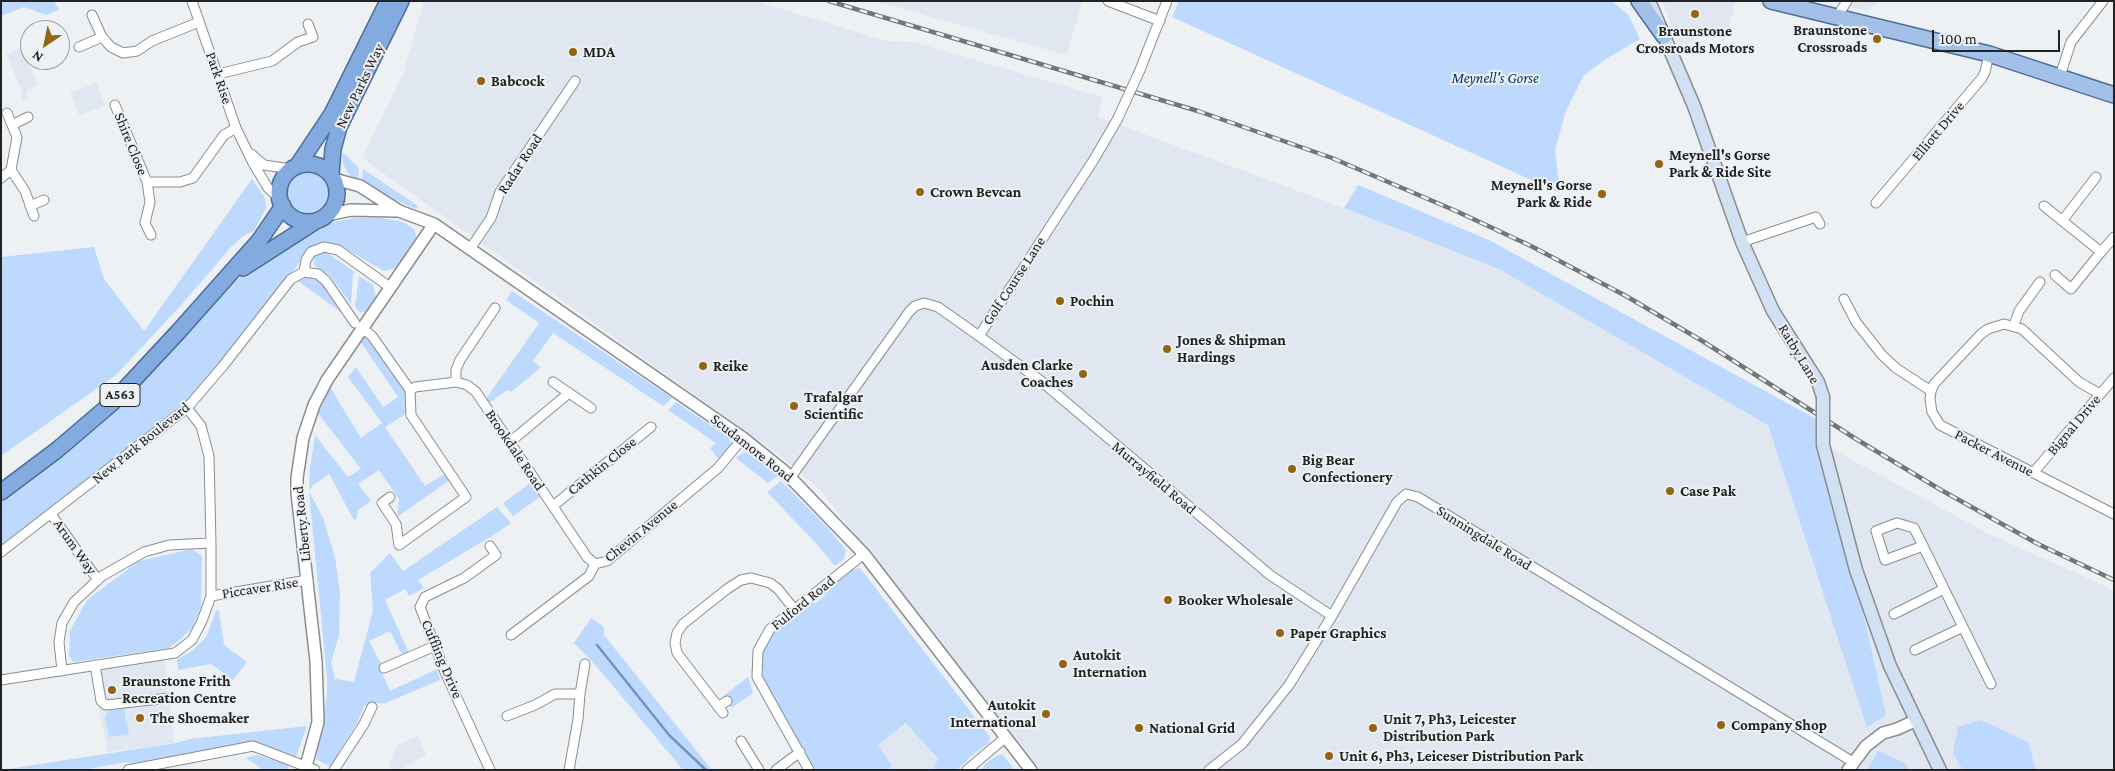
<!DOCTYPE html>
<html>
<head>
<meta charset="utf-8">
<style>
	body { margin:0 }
	#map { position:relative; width:2115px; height:771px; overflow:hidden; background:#eef1f4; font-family:"Crimson Pro",serif }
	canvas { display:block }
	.frame { position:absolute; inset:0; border:2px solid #212223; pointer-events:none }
	.north { position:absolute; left:20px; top:20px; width:50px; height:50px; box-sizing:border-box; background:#eef1f4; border:1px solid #9c9ea0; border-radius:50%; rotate:214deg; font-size:14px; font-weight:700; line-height:20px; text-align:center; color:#212223 }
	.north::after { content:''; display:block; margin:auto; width:18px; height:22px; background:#936512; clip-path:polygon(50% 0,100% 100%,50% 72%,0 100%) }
	.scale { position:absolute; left:1932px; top:30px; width:128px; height:22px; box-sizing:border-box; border:2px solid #212223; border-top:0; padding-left:6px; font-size:15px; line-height:18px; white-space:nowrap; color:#212223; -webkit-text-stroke:4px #eef1f4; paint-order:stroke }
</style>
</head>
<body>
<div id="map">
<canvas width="2115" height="771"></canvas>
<div class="frame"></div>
<div class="north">N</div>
<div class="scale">100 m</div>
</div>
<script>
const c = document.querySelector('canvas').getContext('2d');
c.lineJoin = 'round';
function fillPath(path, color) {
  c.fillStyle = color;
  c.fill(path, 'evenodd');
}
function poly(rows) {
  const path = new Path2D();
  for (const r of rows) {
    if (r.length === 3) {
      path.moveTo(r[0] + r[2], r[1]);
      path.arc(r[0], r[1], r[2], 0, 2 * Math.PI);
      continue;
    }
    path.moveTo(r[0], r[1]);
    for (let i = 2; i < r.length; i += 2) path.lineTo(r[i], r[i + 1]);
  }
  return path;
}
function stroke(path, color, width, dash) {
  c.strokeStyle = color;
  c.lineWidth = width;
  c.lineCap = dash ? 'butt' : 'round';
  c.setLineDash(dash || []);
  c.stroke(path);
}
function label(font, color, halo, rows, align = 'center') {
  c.font = font + ' "Crimson Pro",serif';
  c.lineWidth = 4;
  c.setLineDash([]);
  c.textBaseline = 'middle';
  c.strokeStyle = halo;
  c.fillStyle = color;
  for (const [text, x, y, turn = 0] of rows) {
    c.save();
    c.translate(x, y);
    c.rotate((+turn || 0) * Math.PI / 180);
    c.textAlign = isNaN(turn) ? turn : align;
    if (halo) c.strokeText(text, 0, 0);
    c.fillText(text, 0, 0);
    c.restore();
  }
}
fillPath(poly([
	[424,1,756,1,886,41,914,42,1102,97,1098,117,1344,208,1499,269,1991,535,2114,590,2114,770,1041,770,820,490,779,455,362,158,403,74],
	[875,1,1082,1,1067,55],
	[1662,1,1736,1,1724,43,1714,32,1679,47],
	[1852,1,1878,1,1868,12,1847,6],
	[21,48,38,85,27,90,27,98,22,100,21,88,6,54],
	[97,83,105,106,79,115,70,92],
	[164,659,174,743,108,752,91,671],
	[907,723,938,760,933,770,887,770,892,766,878,745],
	[418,736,426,755,399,770,392,770,389,762,398,745]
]), '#e0e7f1');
fillPath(poly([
	[1,1,54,1,59,10,46,15,24,7,1,16],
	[1179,1,1611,1,1628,14,1640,39,1609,57,1584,75,1566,111,1555,150,1560,193,1172,17],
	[344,153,359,168,358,184,348,173,343,164,342,154],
	[308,192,23],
	[363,169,418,206,416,209,362,186],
	[252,179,265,198,266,208,254,231,243,236,232,246,183,303,116,375,1,456,1,257,94,247,104,279,144,331],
	[1358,185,1489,240,1820,421,1886,715,1867,727,1768,425,1499,269,1344,208],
	[355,218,382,218,403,222,415,230,416,238,398,267,384,271,343,247,331,243,318,244,307,253,248,329,183,406,1,545,1,497,224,290,258,264,328,223],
	[324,251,355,272,353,275,351,304,330,276,317,268,313,262,315,254],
	[359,276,373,285,376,297,365,312,360,312,355,307],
	[315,277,327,288,344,310,341,312,298,281,304,278],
	[512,291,672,398,663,406,553,333,533,361,541,367,538,370,511,392,507,390,489,403,486,399,539,323,506,300],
	[362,328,410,390,410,411,385,427,425,486,449,471,453,478,397,517,399,499,379,470,358,484,371,501,358,510,357,518,354,520,329,474,312,486,309,491,323,518,335,557,340,593,339,635,331,663,335,679,354,682,373,610,370,573,390,553,403,571,497,507,511,523,492,536,418,580,424,588,409,596,405,589,385,600,409,653,403,654,400,651,390,631,369,641,382,665,379,667,390,691,437,669,440,680,383,704,378,703,364,706,357,723,338,753,341,756,332,768,316,759,327,695,327,678,309,491,310,468,315,435,348,477,361,469,317,412,330,387,361,438,382,423,348,377,356,367,383,407,398,397,358,338],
	[676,402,729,438,732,444,720,461,710,448,716,443,668,410],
	[744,452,752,453,778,476,768,483,736,458],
	[781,481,826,526,846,550,844,559,835,566,813,540,767,492],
	[529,484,540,497,513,516,503,503],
	[192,549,202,556,201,608,192,628,181,639,169,648,73,662,69,656,70,631,87,600,139,561],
	[860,568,990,737,989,743,970,757,957,770,933,770,938,759,906,723,878,745,892,766,887,770,812,770,762,680,761,662,763,651,775,630,811,601,814,604,825,596,823,592,847,572,853,569],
	[219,610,224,645,247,662,233,680,211,664,178,670,177,659,192,651,206,637,216,611],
	[591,618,604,627,604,635,712,770,683,770,598,668,574,643],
	[748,677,753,693,732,708,723,696],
	[125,709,125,722,127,723,129,734,109,737,105,717,107,713,110,710],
	[1981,720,2028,742,2036,770,1963,770,1953,754,1958,727],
	[307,726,296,757,256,742,130,764,127,762,82,770,1,770,176,743,190,739],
	[1878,751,1903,762,1910,770,1867,770],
	[1000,754,1003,755,1015,770,981,770,986,763],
	[257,755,289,765,287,770,264,770,246,758]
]), '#bdd9fe');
stroke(poly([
	[597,645,669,735,706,770]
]), '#7394bf', 2.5);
const minor = poly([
	[192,1,236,128,253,163,268,188,280,199],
	[1108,1,1160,21],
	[92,15,102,37,111,47,123,53,137,51,152,41,199,22],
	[1837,17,1847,1],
	[79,47,102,37],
	[1140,70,1167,1],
	[218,74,272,61,298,42,313,37,308,24],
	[2060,76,2071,42,2103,1],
	[115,105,147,182,180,182,193,178,224,135,236,128],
	[7,113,17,137,11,170],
	[12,125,28,117],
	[251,154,264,165,291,169],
	[1,178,11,170,25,191,34,216],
	[147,182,150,202,145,223,151,235],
	[1876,203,1982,78,1985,72,1989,54],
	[30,206,44,200],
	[2044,206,2101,252,2114,237],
	[2062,221,2096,177],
	[1742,242,1816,217,1820,224],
	[470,249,491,218,500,192,575,81],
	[304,272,318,274,326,281,355,323],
	[2055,275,2071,289,2101,252],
	[1844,299,1856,322,1882,355,1896,368,1931,391,1930,399,1932,412,1940,425,2114,514],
	[2014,325,2019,311,2040,282],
	[362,328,372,336,410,390,411,415,466,497,399,545,396,524,382,503,390,497],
	[979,336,1041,381,1270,575,1332,616],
	[456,382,456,370,460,360,495,308],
	[553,382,569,393],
	[410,390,415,387,456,382,467,385,476,392,587,557,595,564],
	[1931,391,1934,384,1981,334,1988,329,2004,324,2022,329,2079,382,2100,394],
	[510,442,569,393,591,408],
	[2033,473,2114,378],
	[791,477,909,312,915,306,924,303,938,307,979,336,1093,161,1117,120],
	[553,506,651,427],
	[51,514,98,580],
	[1923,546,1914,528,1897,523,1876,531,1885,560,1923,546,1991,684],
	[1,552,187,408,223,366,291,279,304,272,306,260,311,252,324,247,338,250,391,288],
	[211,596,308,580],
	[1894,614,1944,589],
	[511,635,589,576,595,564,607,561,718,468,743,438],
	[1915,650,1963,627],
	[95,665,101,701,106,705,169,698],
	[384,668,435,646],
	[62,671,59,642,62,623,74,602,102,576,144,552,169,545,211,543],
	[1,680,175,653,192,640,202,621,211,596,211,543,209,456,201,426,187,408],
	[718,707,727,701],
	[723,713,677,653,675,643,677,633,683,624,727,589,741,580,751,578,770,583,778,589,794,609],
	[507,716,535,705,555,694,580,694],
	[741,741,759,770],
	[128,770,253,746,315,770],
	[334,770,364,724,372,707],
	[490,770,445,672,420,607,425,597,464,578,496,555,490,546],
	[569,770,578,719,580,694,585,664],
	[776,770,800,752],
	[809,770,757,677,758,651,770,629,864,554],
	[967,770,1006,737],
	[1209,770,1242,744,1289,685,1332,616,1397,502,1406,494,1418,497,1853,762]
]);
const tertiary = poly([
	[334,179,360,186,399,211,434,224,743,438,784,471,864,554,1031,770],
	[327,215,351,210,397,211],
	[305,770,318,722,316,661,297,493,297,478,303,438,314,405,327,380,434,224],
	[1848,770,1866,746,1883,733,1897,729,1915,721]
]);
const secondary = poly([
	[1649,1,1694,106,1742,242,1773,311,1818,382,1823,397],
	[1823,433,1823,445,1856,570,1890,666,1940,770]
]);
const primary = poly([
	[1639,1,1664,36],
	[1771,1,1989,54,2114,95]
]);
const trunk = poly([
	[308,193,29],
	[298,165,332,114,388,1],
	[331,174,333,149,339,127,401,1],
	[243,268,316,221],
	[1,492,57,450,112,403,179,331,259,241,283,206]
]);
stroke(minor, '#8b8d90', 11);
stroke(tertiary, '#8b8d90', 14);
stroke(secondary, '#8b8d90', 15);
stroke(primary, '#4d6d99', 18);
stroke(trunk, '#4d6d99', 18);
stroke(minor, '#fff', 9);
stroke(tertiary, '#fff', 11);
stroke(secondary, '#d1e0f3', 12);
stroke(primary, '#a3c0e8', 15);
stroke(trunk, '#84abe0', 15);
const rail = poly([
	[829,1,1198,111,1332,158,1456,211,1531,246,1626,296,1704,342,1856,439,1941,490,2038,544,2114,580]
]);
stroke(rail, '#737577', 4.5);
stroke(rail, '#eef1f4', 2.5, [8]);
const minorBridge = poly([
	[1117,120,1140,70]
]);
const secondaryBridge = poly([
	[1823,397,1823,433]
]);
stroke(minorBridge, '#8b8d90', 11, []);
stroke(secondaryBridge, '#8b8d90', 15, []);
stroke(minorBridge, '#fff', 9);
stroke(secondaryBridge, '#d1e0f3', 12);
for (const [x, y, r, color] of [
	[1695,14,5,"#936512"],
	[1877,39,5,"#936512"],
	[573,52,5,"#936512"],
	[481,81,5,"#936512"],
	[1659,164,5,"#936512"],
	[920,192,5,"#936512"],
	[1602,194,5,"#936512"],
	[1060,301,5,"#936512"],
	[1167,349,5,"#936512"],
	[703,366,5,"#936512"],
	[1083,374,5,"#936512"],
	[794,406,5,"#936512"],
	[1292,469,5,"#936512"],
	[1670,491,5,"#936512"],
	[1168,600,5,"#936512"],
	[1280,633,5,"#936512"],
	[1063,664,5,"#936512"],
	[112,690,5,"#936512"],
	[1046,714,5,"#936512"],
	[140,718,5,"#936512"],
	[1721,725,5,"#936512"],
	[1139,728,5,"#936512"],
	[1373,728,5,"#936512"],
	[1329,756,5,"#936512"]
]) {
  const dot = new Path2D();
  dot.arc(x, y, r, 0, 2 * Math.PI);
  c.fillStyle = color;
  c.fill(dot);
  stroke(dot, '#eef1f4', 2);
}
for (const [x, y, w] of [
	[120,395,40]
]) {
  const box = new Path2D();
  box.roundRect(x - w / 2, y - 11.5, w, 23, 4);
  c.fillStyle = '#eef1f4';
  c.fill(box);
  stroke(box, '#212223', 1);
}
label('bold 14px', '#212223', null, [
	["A563",120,395]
]);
label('bold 15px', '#212223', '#eef1f4', [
	["Braunstone",1867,30,"right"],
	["Crossroads",1867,47,"right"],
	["Braunstone",1695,31,"center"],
	["Crossroads Motors",1695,48,"center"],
	["MDA",583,52],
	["Babcock",491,81],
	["Meynell's Gorse",1669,155],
	["Park & Ride Site",1669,172],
	["Meynell's Gorse",1592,185,"right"],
	["Park & Ride",1592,202,"right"],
	["Crown Bevcan",930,192],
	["Pochin",1070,301],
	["Jones & Shipman",1177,340],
	["Hardings",1177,357],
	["Ausden Clarke",1073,365,"right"],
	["Coaches",1073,382,"right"],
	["Reike",713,366],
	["Trafalgar",804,397],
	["Scientific",804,414],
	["Big Bear",1302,460],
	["Confectionery",1302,477],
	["Case Pak",1680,491],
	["Booker Wholesale",1178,600],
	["Paper Graphics",1290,633],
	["Autokit",1073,655],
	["Internation",1073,672],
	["Braunstone Frith",122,681],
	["Recreation Centre",122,698],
	["Autokit",1036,705,"right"],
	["International",1036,722,"right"],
	["The Shoemaker",150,718],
	["Unit 7, Ph3, Leicester",1383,719],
	["Distribution Park",1383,736],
	["Company Shop",1731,725],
	["National Grid",1149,728],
	["Unit 6, Ph3, Leiceser Distribution Park",1339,756]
], 'left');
label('15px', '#212223', '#eef1f4', [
	["Park Rise",219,78,71],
	["New Parks Way",360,86,-64],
	["Elliott Drive",1938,131,-50],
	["Shire Close",131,144,68],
	["Radar Road",520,164,-57],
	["Golf Course Lane",1014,281,-57],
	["Ratby Lane",1799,354,59],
	["Bignal Drive",2074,425,-50],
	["New Park Boulevard",141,443,-39],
	["Scudamore Road",752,448,38],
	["Brookdale Road",515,450,56],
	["Packer Avenue",1994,453,27],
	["Cathkin Close",602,466,-39],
	["Murrayfield Road",1154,478,40],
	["Liberty Road",302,524,-96],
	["Chevin Avenue",641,531,-39],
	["Sunningdale Road",1484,538,32],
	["Arum Way",75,547,55],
	["Piccaver Rise",260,588,-9],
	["Fulford Road",803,603,-39],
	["Cuffling Drive",442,659,67]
]);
label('italic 15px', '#043369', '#eef1f4', [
	["Meynell's Gorse",1495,78]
]);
</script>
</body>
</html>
